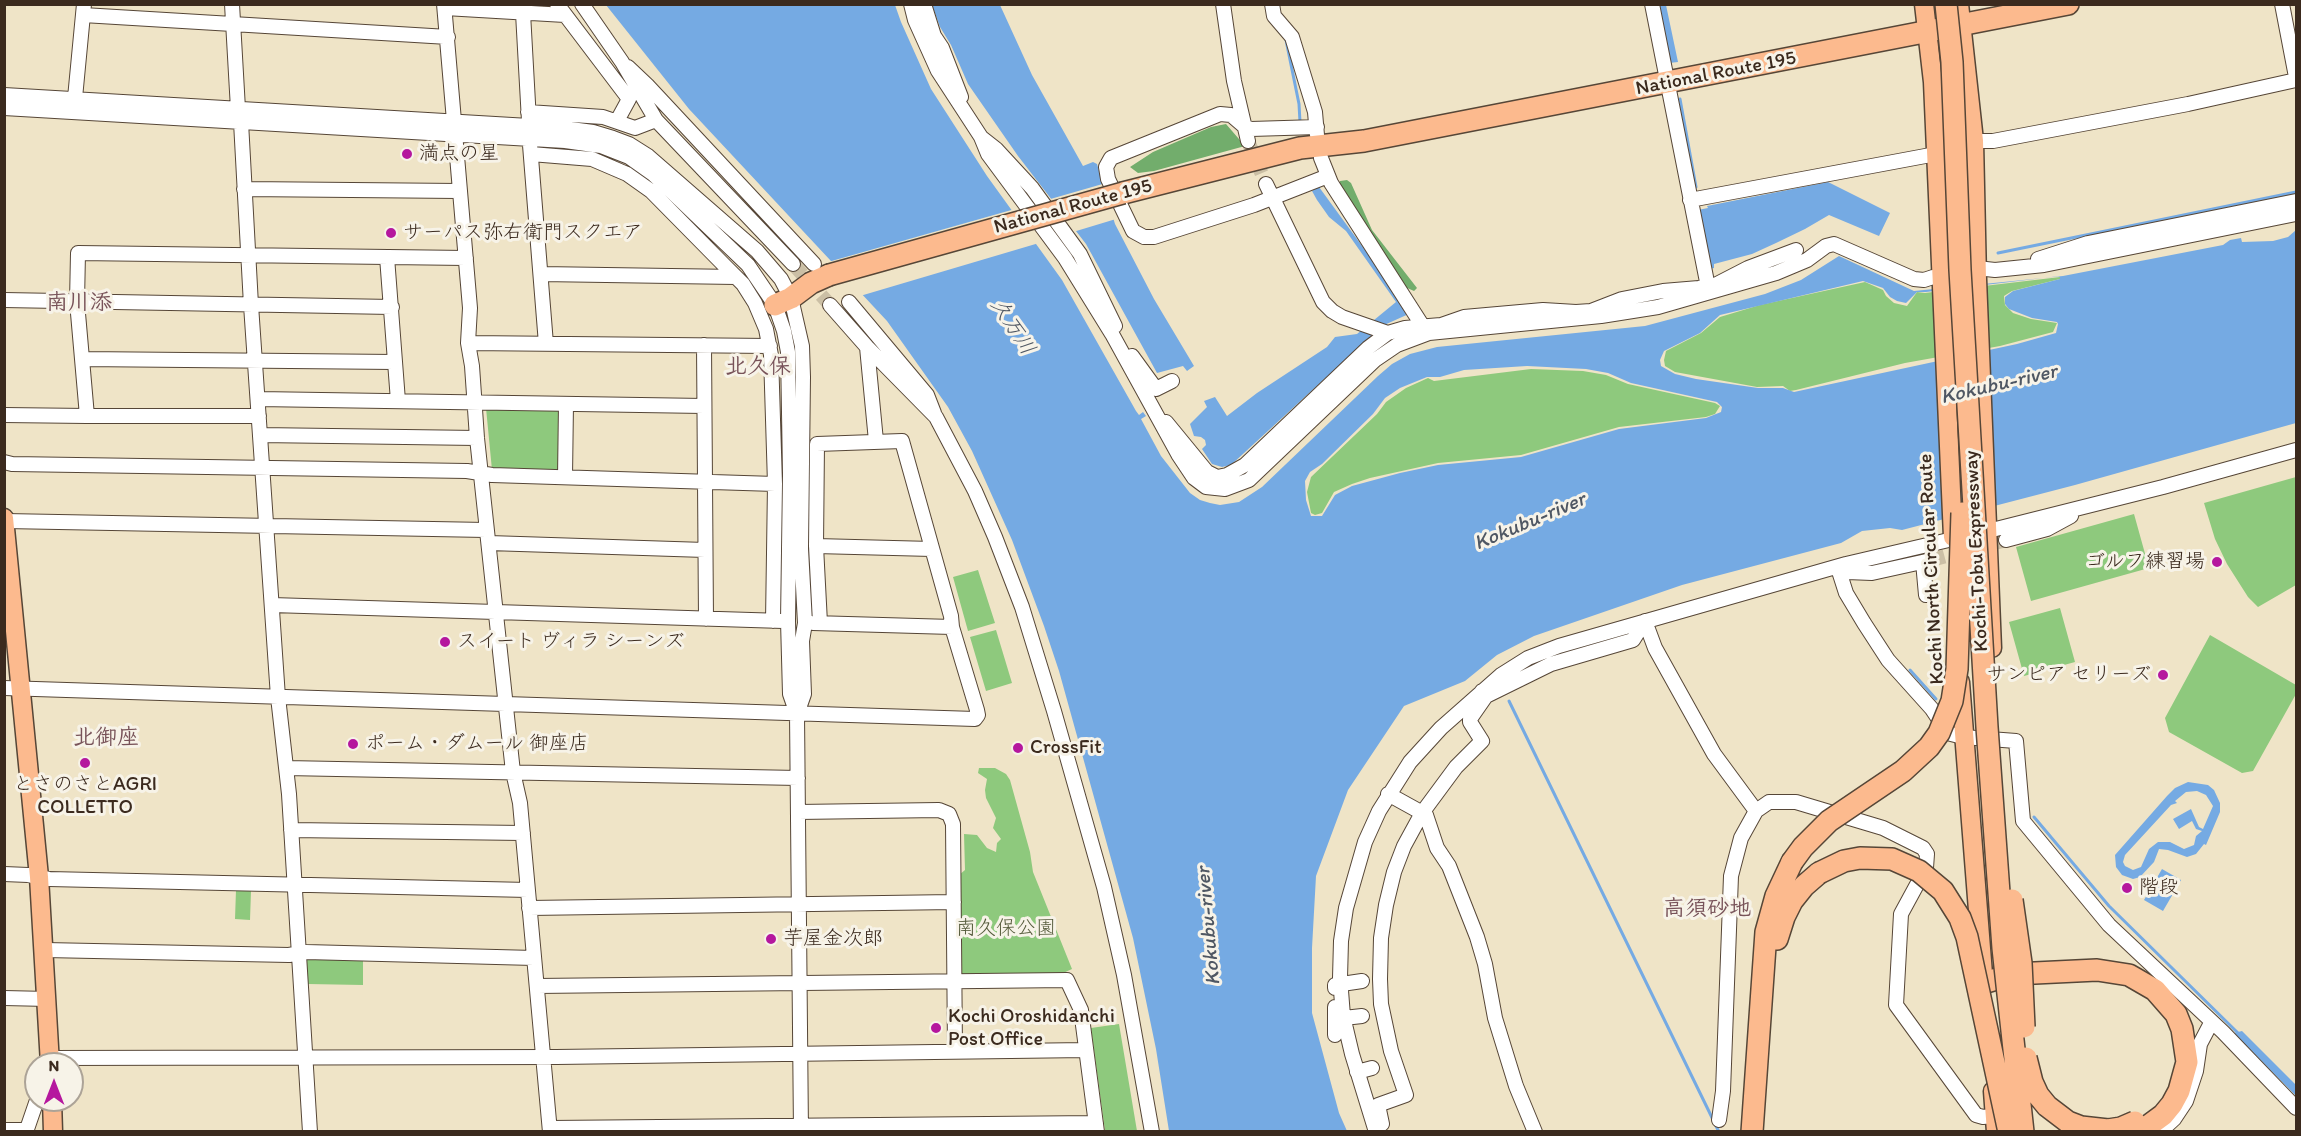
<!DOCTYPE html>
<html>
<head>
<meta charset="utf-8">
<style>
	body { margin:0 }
	#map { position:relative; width:2301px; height:1136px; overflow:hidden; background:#efe4c7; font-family:Itim,sans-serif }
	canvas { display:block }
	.frame { position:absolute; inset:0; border:6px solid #3b2a1e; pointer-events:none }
	.north { position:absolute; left:24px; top:1052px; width:60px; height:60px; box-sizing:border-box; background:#f7f3e8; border:2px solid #aca397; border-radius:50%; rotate:0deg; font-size:16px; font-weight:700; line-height:24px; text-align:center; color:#3b2a1e }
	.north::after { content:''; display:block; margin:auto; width:21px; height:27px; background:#b5179e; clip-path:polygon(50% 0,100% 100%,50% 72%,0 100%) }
</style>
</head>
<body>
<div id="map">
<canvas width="2301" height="1136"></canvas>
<div class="frame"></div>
<div class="north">N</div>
</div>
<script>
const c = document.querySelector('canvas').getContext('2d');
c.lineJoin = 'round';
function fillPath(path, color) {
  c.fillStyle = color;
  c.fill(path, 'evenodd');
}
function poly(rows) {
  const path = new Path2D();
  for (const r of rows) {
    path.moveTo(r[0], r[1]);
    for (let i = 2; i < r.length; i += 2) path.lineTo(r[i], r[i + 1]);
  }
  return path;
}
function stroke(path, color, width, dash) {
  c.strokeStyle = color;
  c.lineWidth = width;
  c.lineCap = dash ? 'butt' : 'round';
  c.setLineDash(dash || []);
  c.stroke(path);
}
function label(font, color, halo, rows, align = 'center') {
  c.font = font + ' Itim,"Klee One",sans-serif';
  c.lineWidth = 6;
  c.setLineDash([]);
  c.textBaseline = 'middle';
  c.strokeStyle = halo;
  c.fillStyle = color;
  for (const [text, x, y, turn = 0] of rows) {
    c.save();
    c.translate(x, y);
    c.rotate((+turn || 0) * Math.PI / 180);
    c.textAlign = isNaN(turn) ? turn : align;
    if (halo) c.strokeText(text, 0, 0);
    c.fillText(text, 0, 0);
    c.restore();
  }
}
fillPath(poly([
	[2060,277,2060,279,2012,291,2004,296,2005,305,2013,313,2031,319,2057,323,2053,332,2000,346,1905,363,1796,390,1790,391,1783,386,1757,387,1675,372,1665,366,1664,360,1666,351,1701,333,1720,317,1760,305,1865,282,1883,290,1886,296,1894,303,1907,306,1917,292,1925,293],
	[1531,369,1583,371,1606,375,1628,384,1715,403,1720,406,1715,414,1706,417,1619,427,1521,455,1438,463,1370,478,1352,484,1334,492,1322,513,1315,515,1311,513,1307,492,1311,477,1377,414,1386,402,1406,388,1428,378,1434,381],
	[486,408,559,409,562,412,559,472,492,470],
	[2296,477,2296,585,2258,607,2248,597,2227,564,2215,539,2204,503],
	[2134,514,2149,568,2031,601,2016,547],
	[978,570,995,623,968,631,953,577],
	[2060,608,2075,662,2024,676,2009,622],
	[996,630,1012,683,986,691,970,637],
	[2210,635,2296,685,2296,694,2253,771,2242,773,2169,732,2165,718],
	[979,768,995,768,1006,774,1010,780,1030,852,1033,872,1072,969,1061,974,965,976,961,974,959,875,965,870,964,834,977,835,987,848,996,852,997,843,1001,839,993,828,996,818,986,798,985,790,987,779,978,773],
	[236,890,251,891,250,920,235,919],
	[306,956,363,958,363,985,308,984],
	[1119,1024,1137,1131,1105,1131,1091,1028]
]), '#8ec97d');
fillPath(poly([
	[1226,124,1245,146,1154,171,1138,173,1130,167,1153,152,1211,127],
	[1347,180,1351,183,1372,230,1417,288,1414,291,1405,287,1399,277,1388,265,1339,188,1340,181]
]), '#72ad6c');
fillPath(poly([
	[606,5,895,5,901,22,931,89,987,176,1062,280,1136,411,1139,415,1143,412,1146,416,1141,419,1161,456,1190,493,1200,500,1210,503,1220,505,1239,502,1262,487,1378,376,1392,364,1410,354,1437,347,1645,326,1765,294,1801,280,1839,256,1914,291,2063,276,2223,245,2230,240,2241,238,2242,242,2273,241,2288,237,2296,230,2296,423,2075,485,1902,530,1890,528,1862,531,1841,543,1682,585,1534,636,1497,655,1465,681,1404,706,1348,790,1316,876,1312,948,1312,1013,1339,1113,1347,1131,1169,1131,1156,1049,1133,938,1059,671,1044,626,1012,540,972,451,948,407,887,321,689,109],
	[2060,276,2060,279,2013,291,2005,297,2005,304,2009,309,2032,318,2057,322,2058,324,2056,333,2017,344,1794,392,1783,388,1758,388,1696,379,1675,374,1661,366,1660,360,1664,351,1700,333,1720,315,1863,281,1883,288,1890,297,1897,301,1906,303,1917,292,1926,292],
	[1527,366,1586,369,1608,373,1631,383,1717,402,1722,407,1721,412,1706,418,1619,429,1521,457,1438,465,1400,473,1352,486,1335,495,1322,516,1311,516,1306,500,1305,481,1310,472,1322,464,1373,414,1385,398,1400,388,1427,377,1440,377,1464,370],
	[932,5,1000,5,1032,75,1083,166,1093,162,1097,164,1115,224,1154,299,1194,366,1187,371,1183,366,1157,373,1086,244,1018,156,968,84,951,45,940,27],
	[1657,5,1666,5,1678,62,1669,63],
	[1828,182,1890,213,1879,236,1829,215,1805,229,1776,243,1752,254,1714,264,1714,268,1710,269,1698,210,1708,208,1707,206],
	[1319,187,1411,313,1382,326,1231,465,1222,467,1212,464,1202,449,1206,445,1205,440,1201,437,1194,436,1190,424,1207,407,1204,401,1215,397,1227,416,1257,393,1327,347,1335,337,1357,334,1396,302,1346,231,1329,217,1317,200,1312,191],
	[2188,782,2208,785,2214,790,2220,803,2220,812,2206,845,2204,844,2196,854,2187,857,2168,850,2159,849,2154,862,2140,877,2133,879,2122,875,2116,867,2115,855,2167,796,2175,788],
	[2197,791,2206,795,2213,806,2203,829,2199,827,2191,809,2173,819,2179,829,2192,821,2196,829,2202,831,2196,836,2194,845,2184,849,2170,842,2158,842,2149,849,2141,867,2133,870,2125,866,2123,862,2125,855,2171,805,2177,803,2175,801,2186,792],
	[2162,869,2181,880,2163,911,2144,900],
	[2242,1031,2296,1085,2296,1096,2234,1033]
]), '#75aae3');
fillPath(poly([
	[1106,183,1116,219,1073,232,1047,200],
	[1015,209,1039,243,860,296,828,262]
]), '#efe4c7');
stroke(poly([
	[1286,40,1299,104,1300,122],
	[1680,99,1696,187],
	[1998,253,2296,192],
	[1910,670,1936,699],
	[1509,701,1719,1132],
	[2034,817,2109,906,2239,1034]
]), '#75aae3', 3);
stroke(poly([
	[1248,141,1266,184],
	[793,264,830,305],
	[1931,560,2006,540]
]), '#cbbfa5', 14, [14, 7]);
const minor = poly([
	[232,4,238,109],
	[444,4,470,308,468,343,472,366,477,438,513,772,520,803,550,1132],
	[557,4,629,99,617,121],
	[582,4,622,62,656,120,793,264],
	[911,4,915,20,938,71,981,137,988,154,1065,258,1112,334,1178,454,1194,478,1206,487,1225,489,1249,480,1375,360,1397,345,1429,333,1601,316,1658,307,1776,273,1807,260,1826,246,1834,244,1914,279,1924,280,1933,277,1941,277],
	[924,4,934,36,942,48,961,97],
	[1223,4,1234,81,1248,141],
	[1272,4,1274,16,1292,37,1315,112,1317,135],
	[1652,4,1709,292],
	[2282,4,2296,77],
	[445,8,565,15],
	[523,13,529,121],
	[83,15,448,37],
	[628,67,647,85,814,264],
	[4,95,563,128,593,132,613,138,629,144,648,156,757,251,781,279,791,298,802,346,803,377,801,549,805,623,802,641,804,694,797,714],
	[75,98,84,4],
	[4,108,565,141,601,146,629,157,653,174,748,265,775,305,784,331,788,352,790,474,788,621,790,694,797,714,801,1132],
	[528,112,603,117,635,128,656,120],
	[241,122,251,305,278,697,289,794,310,1132],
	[1317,127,1251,129,1245,127,1231,115,1220,114,1111,158,1106,167,1108,179,1133,231,1144,237,1154,237,1254,205,1328,176],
	[982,138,996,149,1032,188,1080,254,1115,326],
	[1974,141,1993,141,2188,104,2296,80],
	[530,145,546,344],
	[531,154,592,159,627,174,651,191,725,266,743,284,755,303,766,329,771,355,775,484,773,621],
	[1321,158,1331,183,1422,325],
	[1266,184,1323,302,1332,311,1342,317,1388,333],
	[244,189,459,191],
	[1690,200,1936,154],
	[387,257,398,401],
	[2038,259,2088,243,2296,201],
	[1977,268,1995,270,2044,265,2296,214],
	[541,274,736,277],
	[4,300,392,307],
	[849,302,927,395,934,413],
	[830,305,867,347,936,417,975,491,995,537,1022,607,1054,711,1104,887,1124,975,1152,1132],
	[468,343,770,346],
	[704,345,706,619],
	[867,347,876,441],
	[1132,356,1156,389,1172,381],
	[82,359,395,362],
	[258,399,704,406],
	[4,415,87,416],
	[259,416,87,416,77,302,78,253,466,258],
	[1166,422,1207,472,1217,477,1227,475,1245,465,1368,348,1388,333,1405,328,1441,325,1464,317,1543,310,1576,312,1591,311,1622,299,1663,291,1699,288,1715,285,1748,268,1796,250],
	[260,435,477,438],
	[4,462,12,464,467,471,492,475,775,484],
	[565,477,566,404],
	[5,521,486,530],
	[1988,531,2163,487,2296,450],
	[2006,540,2047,529,2071,516],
	[489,543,705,550],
	[816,546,932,549],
	[1923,562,1926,595],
	[1838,568,1846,593,1864,623,1888,660,1932,709,1946,730,1951,734,1963,737,2016,741,2023,821,2109,925,2223,1032,2296,1108],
	[1838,568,1847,572,1872,573,1931,560],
	[272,605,783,621],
	[1645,621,1655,648,1714,754,1756,811],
	[813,623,952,627],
	[4,688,975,719,978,715,977,710,952,627,951,616,902,441,817,444,816,546,820,623],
	[1482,691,1486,696,1551,664,1633,640,1645,621],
	[286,768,798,778],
	[1388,794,1426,815,1437,848,1449,866,1477,937,1485,964,1495,1018,1516,1086,1535,1132],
	[798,812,939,810,949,814,953,824,955,1051],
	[291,830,523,833],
	[4,874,28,875,49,879,528,890],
	[529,908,954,902],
	[45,950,289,955,306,952,534,958],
	[537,986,1067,980,1081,1010,1097,1132],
	[1335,988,1335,985,1362,981],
	[4,998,48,999],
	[1335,1007,1335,1035],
	[1344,1018,1362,1016],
	[48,1064,50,1058,556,1057,1086,1050],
	[1357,1072,1372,1068],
	[1719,1120,1723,1091,1731,876,1741,838,1756,811,1769,802,1796,802,1883,828,1923,848,1927,854,1926,868,1901,914,1896,1005,1976,1115,1983,1117,2003,1115],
	[1382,1124,1378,1105,1406,1095,1391,1051,1381,1004,1380,979,1381,938,1386,905,1394,872,1404,846,1422,813,1456,767,1482,741,1470,722,1470,719,1486,696],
	[550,1128,1096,1123],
	[4,1130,26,1130],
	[26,1132,37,1100],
	[1376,1132,1352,1054,1343,1016,1340,978,1341,941,1346,908,1365,842,1379,811,1410,762,1441,728,1501,675,1528,658,1559,646,1846,564,1953,539],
	[2160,1132,2174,1119,2186,1101,2196,1071,2200,1044,2211,1023]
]);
const major = poly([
	[1924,4,1933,82,1953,537],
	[1959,4,1974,141,1977,279,1992,648],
	[4,518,39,877,50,1064],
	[1960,682,1983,974],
	[1993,1091,1996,1132],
	[52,1100,53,1132]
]);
const highway = poly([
	[1123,193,1300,148,1364,141,2068,4],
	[775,305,791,298,811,283,829,275],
	[1777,939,1784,917,1792,901,1804,886,1819,873],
	[1983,983,2014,974,2097,970,2129,975,2155,990,2176,1014,2182,1029,2187,1062,2179,1091,2172,1104,2163,1115,2140,1132],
	[1752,1132,1766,932,1776,896,1792,862]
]);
stroke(minor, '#564637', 16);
stroke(major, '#564637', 21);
stroke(highway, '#564637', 24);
stroke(minor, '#fff', 14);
stroke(major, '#fcba8e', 18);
stroke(highway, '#fcba8e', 21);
const highwayBridge = poly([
	[1946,4,1952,62,1960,270,1987,727,2003,948,2023,1132],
	[829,275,1123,193],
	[1792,862,1803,847,1829,821,1903,771,1929,747,1939,733,1952,701,1957,669,1962,513],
	[1819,873,1844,861,1860,858,1892,859,1919,871,1943,891,1960,918,1967,937,2009,1132],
	[2012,900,2021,963,2024,1027],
	[2026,1058,2032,1082,2038,1095,2047,1106,2068,1122,2081,1127,2108,1130,2121,1128,2135,1122]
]);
stroke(highwayBridge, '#564637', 24, []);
stroke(highwayBridge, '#fcba8e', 21);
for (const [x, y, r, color] of [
	[407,154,6,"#b5179e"],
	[391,233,6,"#b5179e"],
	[2217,562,6,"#b5179e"],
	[445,642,6,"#b5179e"],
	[2163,675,6,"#b5179e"],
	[353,744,6,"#b5179e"],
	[1018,748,6,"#b5179e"],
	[85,763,6,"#b5179e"],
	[2127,888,6,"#b5179e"],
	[771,939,6,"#b5179e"],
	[936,1028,6,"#b5179e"]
]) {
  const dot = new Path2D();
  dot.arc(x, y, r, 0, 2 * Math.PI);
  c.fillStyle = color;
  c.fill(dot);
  stroke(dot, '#f7f3e8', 2);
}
label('20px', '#3b2a1e', '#f7f3e8', [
	["National Route 195",1716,74,-11],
	["National Route 195",1073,207,-15],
	["Kochi-Tobu Expressway",1977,551,-93],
	["Kochi North Circular Route",1932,569,-93]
]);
label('20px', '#3b2a1e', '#f7f3e8', [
	["満点の星",419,154],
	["サーパス弥右衛門スクエア",403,233],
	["ゴルフ練習場",2205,562,"right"],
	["スイート ヴィラ シーンズ",457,642],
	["サンピア セリーズ",2151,675,"right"],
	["ポーム・ダムール 御座店",365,744],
	["CrossFit",1030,748],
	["とさのさとAGRI",85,785,"center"],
	["COLLETTO",85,808,"center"],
	["階段",2139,888],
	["芋屋金次郎",783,939],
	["Kochi Oroshidanchi",948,1017],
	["Post Office",948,1040]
], 'left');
label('20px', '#545a3a', '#f7f3e8', [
	["南久保公園",1006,929]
]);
label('italic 21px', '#4f5763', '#f7f3e8', [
	["久万川",1012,327,57],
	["Kokubu-river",1999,385,-13],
	["Kokubu-river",1530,522,-23],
	["Kokubu-river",1209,926,-95]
]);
label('bold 22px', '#785359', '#f7f3e8', [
	["南川添",79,303],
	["北久保",758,367],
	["北御座",106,738],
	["高須砂地",1707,909]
]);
</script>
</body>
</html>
